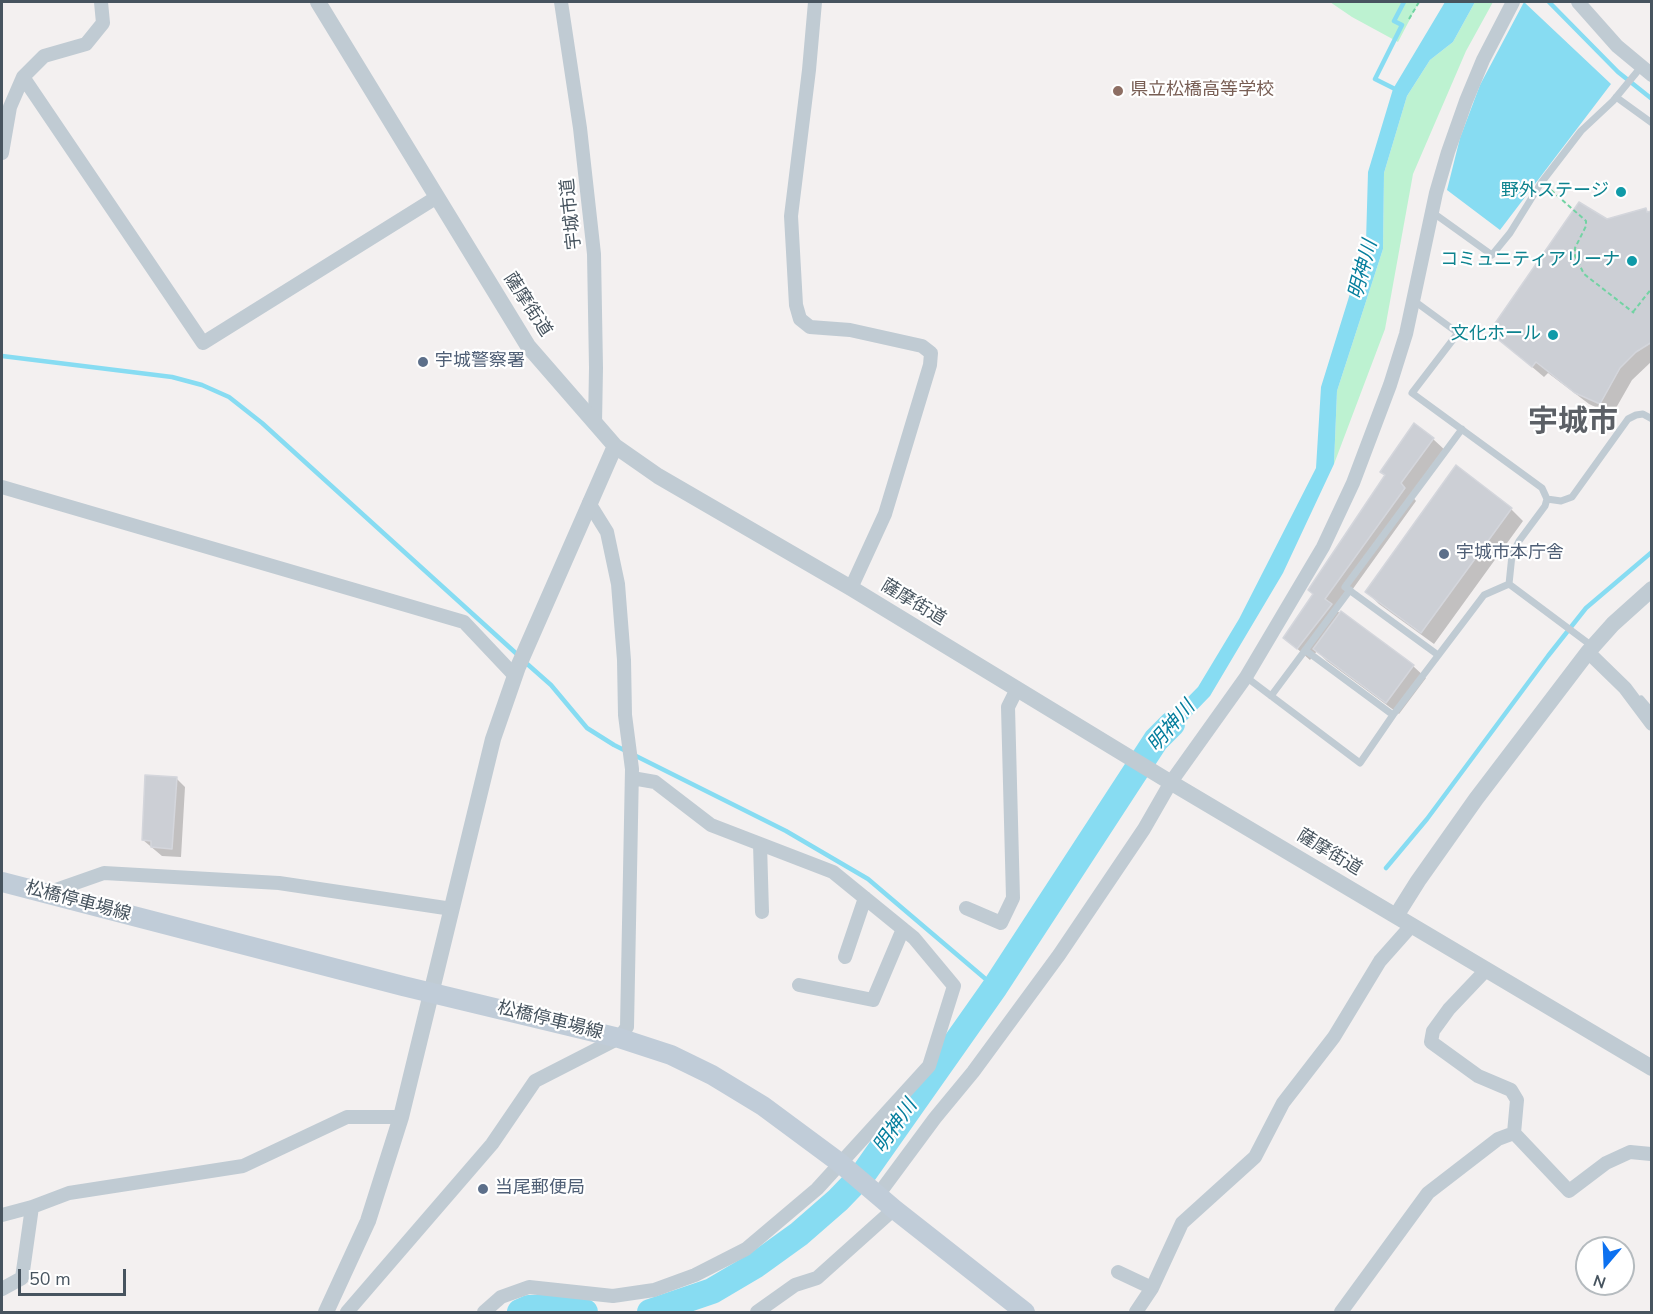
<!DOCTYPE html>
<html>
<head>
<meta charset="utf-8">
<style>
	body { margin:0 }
	#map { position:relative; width:1653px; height:1314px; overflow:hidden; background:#f3f0f0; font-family:"Nunito Sans",sans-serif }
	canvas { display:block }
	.frame { position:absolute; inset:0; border:3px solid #47545f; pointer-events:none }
	.north { position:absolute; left:1575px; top:1236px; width:60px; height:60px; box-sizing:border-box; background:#fff; border:2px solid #b5bbbf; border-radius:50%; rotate:199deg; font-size:16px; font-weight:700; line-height:24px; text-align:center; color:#47545f }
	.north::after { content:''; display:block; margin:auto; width:21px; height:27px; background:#0d71f0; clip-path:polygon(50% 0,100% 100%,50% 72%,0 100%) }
	.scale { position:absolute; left:18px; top:1269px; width:108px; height:27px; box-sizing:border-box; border:3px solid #47545f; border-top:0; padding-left:8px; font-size:18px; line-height:21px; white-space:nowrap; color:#47545f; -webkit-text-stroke:4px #fff; paint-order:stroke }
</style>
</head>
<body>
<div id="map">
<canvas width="1653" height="1314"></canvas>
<div class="frame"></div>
<div class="north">N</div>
<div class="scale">50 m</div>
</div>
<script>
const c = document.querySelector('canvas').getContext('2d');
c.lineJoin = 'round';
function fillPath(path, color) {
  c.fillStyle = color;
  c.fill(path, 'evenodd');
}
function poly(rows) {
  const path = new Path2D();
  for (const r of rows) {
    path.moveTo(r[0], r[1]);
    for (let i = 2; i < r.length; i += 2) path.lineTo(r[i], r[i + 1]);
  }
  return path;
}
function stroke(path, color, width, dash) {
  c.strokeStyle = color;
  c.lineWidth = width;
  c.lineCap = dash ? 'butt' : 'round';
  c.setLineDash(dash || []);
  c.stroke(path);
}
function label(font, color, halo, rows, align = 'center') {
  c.font = font + ' "Nunito Sans","Noto Sans JP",sans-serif';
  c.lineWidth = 4.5;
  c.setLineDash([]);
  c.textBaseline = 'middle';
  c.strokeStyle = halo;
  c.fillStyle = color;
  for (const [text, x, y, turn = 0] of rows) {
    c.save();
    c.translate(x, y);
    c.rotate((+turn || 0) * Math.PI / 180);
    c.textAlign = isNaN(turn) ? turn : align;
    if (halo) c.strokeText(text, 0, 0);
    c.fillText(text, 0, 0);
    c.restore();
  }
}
fillPath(poly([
	[1330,2,1419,2,1398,42,1352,17],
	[1475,2,1493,2,1466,51,1413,174,1385,329,1334,464,1337,391,1383,249,1384,173,1407,96,1430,60,1453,42]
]), '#bdf2d1');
fillPath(poly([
	[1445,2,1475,2,1453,42,1430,60,1407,96,1384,173,1383,249,1337,391,1334,464,1283,573,1210,696,1155,753,1143,743,1198,687,1239,619,1316,468,1321,387,1366,242,1368,172,1393,89],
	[1524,2,1611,84,1500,230,1447,190,1460,138,1480,85]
]), '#87dcf2');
fillPath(poly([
	[1646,210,1649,213,1652,212,1652,361,1632,380,1612,415,1589,404,1548,373,1544,377,1491,332,1607,221],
	[1433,439,1446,451,1412,496,1416,501,1337,611,1413,666,1426,678,1399,714,1327,661,1317,651,1310,660,1285,638],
	[1511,509,1523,521,1434,644,1379,604,1367,592],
	[176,778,185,787,181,857,162,856,143,840]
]), '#0003');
stroke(poly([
	[1549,2,1618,72,1652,99],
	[1399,91,1375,79,1402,25,1394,21,1404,2],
	[2,356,172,377,202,385,229,397,262,423,519,656],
	[525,662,551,685,587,728,614,745,786,831,868,879,995,987],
	[1386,868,1427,819,1548,656,1586,608,1652,552]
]), '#87dcf2', 4.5);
stroke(poly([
	[520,1312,529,1308,560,1307,585,1312],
	[650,1312,712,1291,756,1265,799,1234,838,1200,864,1173,995,987,1156,740,1172,724]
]), '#87dcf2', 26);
const building = poly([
	[1579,202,1607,219,1646,208,1647,212,1652,211,1652,342,1636,352,1620,368,1600,404,1575,393,1536,362,1532,367,1489,332,1579,202],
	[1414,423,1434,438,1401,483,1405,488,1325,599,1332,604,1297,649,1283,638,1313,594,1308,590,1385,475,1380,472,1414,423],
	[1456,465,1512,508,1421,633,1365,592,1456,465],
	[1341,611,1414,665,1386,703,1313,649,1341,611],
	[145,775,177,777,172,849,151,847,151,841,142,840,145,775]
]);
fillPath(building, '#cccfd5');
stroke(building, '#d4d6dc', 1.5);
stroke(poly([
	[1409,19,1419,2],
	[1551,190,1586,221,1586,226,1575,248,1575,256,1584,274,1634,313],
	[1633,312,1652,288]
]), '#72d3a3', 2, [4.5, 3]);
stroke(poly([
	[1616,97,1652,123],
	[1432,212,1492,255,1510,233,1541,183,1581,131,1613,101,1641,67],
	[1547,499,1561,501,1572,497,1628,419,1636,415,1643,414,1652,419],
	[1509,584,1592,646],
	[1305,650,1393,715],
	[1438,655,1345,587,1462,429],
	[1246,677,1360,763,1393,715,1484,595,1509,584,1512,555,1519,541,1545,506,1547,499,1542,488,1412,393,1458,333,1413,300],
	[1271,696,1350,590],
	[1641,699,1652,712]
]), '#c0cbd3', 7);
stroke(poly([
	[561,2,580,128,594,254,596,368,595,424],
	[815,2,809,70,791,216,796,305,800,319,810,327,850,330,922,346,931,353,930,365,885,514,851,588],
	[1578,2,1617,46,1652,75],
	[23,77,203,343,437,197],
	[2,153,10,107,23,77,44,56,86,44,103,23,101,2],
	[2,487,464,622,515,676],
	[1588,652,1625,688,1652,724],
	[760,844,762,912],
	[47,893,104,873,279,883,452,909],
	[966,908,1001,923,1013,898,1008,707,1017,689],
	[845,957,865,898],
	[1486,970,1449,1009,1433,1031,1431,1042,1478,1076,1511,1090,1517,1100,1514,1133],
	[799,985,873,1000,903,929],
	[878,1195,935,1118,973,1072,1059,955,1144,829,1171,782,1246,677,1323,547,1353,483,1390,385,1406,334,1436,193,1448,152,1466,101,1483,60,1513,2],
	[2,1215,32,1207,69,1193,243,1166,347,1117,401,1117],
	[1118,1272,1152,1288],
	[2,1289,22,1278,32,1207],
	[347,1312,492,1144,535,1081,619,1038,627,1027,632,769,625,715,624,660,618,584,607,532,589,503],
	[484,1312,501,1297,529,1287,613,1296,654,1290,695,1275,746,1249,817,1189,929,1066,954,986,914,938,833,872,711,825,655,782,632,778],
	[757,1312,795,1285,817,1278,894,1209],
	[1136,1312,1152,1288,1182,1223,1255,1157,1283,1103,1334,1037,1380,961,1412,925],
	[1341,1312,1428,1193,1498,1139,1514,1133,1569,1191,1606,1163,1630,1152,1651,1154]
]), '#c0cbd3', 14);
stroke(poly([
	[318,2,528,346,615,446,658,476,851,588,1165,779,1652,1068],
	[1396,916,1418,881,1476,799,1588,652,1613,624,1652,589],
	[326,1312,368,1221,401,1117,493,739,518,667,615,446]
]), '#c0cbd3', 16);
stroke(poly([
	[2,882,403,986,619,1038,671,1055,712,1075,763,1106,840,1163,894,1209,1025,1312]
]), '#c0ccd8', 20);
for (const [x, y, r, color] of [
	[1118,91,6,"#8d6e63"],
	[1621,192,6,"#0f9aa8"],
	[1632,261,6,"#0f9aa8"],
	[1553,335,6,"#0f9aa8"],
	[423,362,6,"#5c6f8a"],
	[1444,554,6,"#5c6f8a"],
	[483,1189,6,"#5c6f8a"]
]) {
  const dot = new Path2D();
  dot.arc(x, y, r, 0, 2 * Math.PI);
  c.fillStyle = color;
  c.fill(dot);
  stroke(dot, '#fff', 2);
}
label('18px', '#785e54', '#fff', [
	["県立松橋高等学校",1130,91]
], 'left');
label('18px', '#0d838f', '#fff', [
	["野外ステージ",1609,192],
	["コミュニティアリーナ",1620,261],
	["文化ホール",1541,335]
], 'right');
label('18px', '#47545f', '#fff', [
	["宇城市道",572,214,-96],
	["薩摩街道",527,305,57],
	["薩摩街道",913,603,31],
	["薩摩街道",1329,853,31],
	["松橋停車場線",78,902,15],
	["松橋停車場線",550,1021,14]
]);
label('18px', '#4e5e75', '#fff', [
	["宇城警察署",435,362],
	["宇城市本庁舎",1456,554],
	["当尾郵便局",495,1189]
], 'left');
label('italic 20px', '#057e9d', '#fff', [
	["明神川",1364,270,-75],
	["明神川",1172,727,-49],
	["明神川",896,1127,-55]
]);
label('bold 30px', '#5c6066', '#fff', [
	["宇城市",1573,424]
]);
</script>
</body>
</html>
